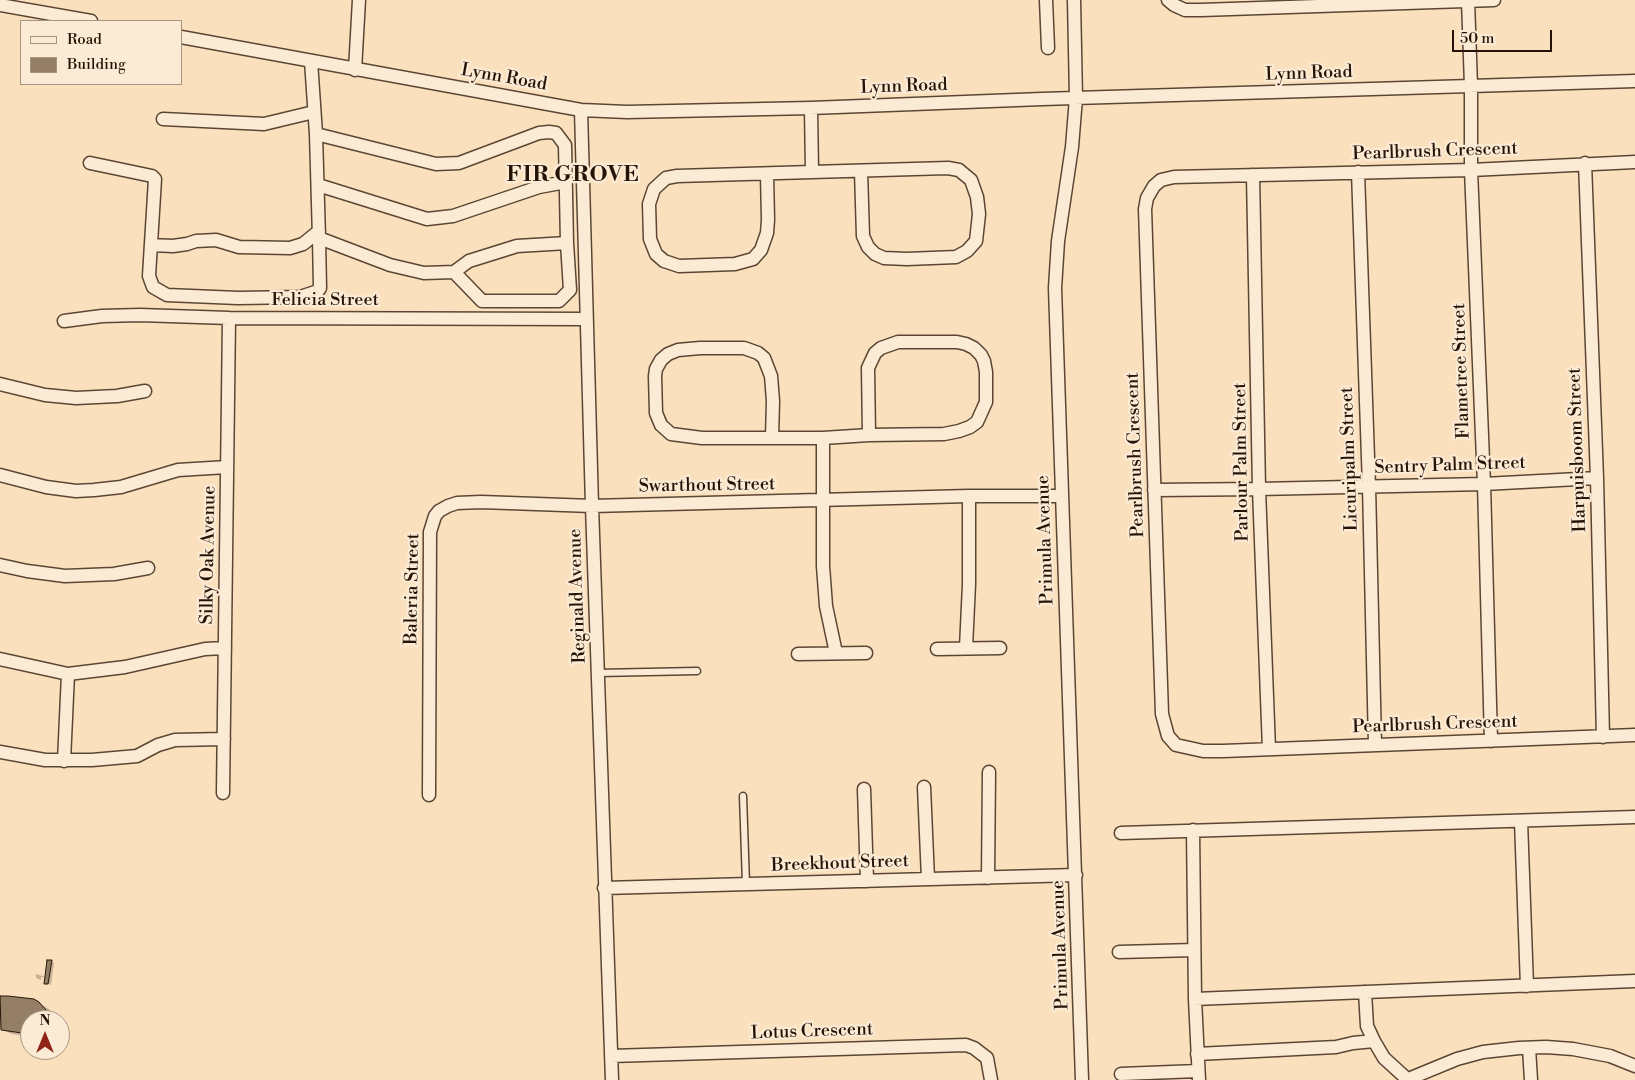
<!DOCTYPE html>
<html>
<head>
<meta charset="utf-8">
<style>
	body { margin:0 }
	#map { position:relative; width:1635px; height:1080px; overflow:hidden; background:#fbe0bd; font-family:"Libre Bodoni",serif }
	canvas { display:block }
	.legend { position:absolute; left:20px; top:20px; width:162px; height:65px; box-sizing:border-box; background:#fcebd4; border:1px solid #a69582; margin:0; padding:6px 9px; list-style:none; font-size:15px; color:#261307 }
	.legend li { display:flex; align-items:center; gap:10px; height:25px }
	.legend b { width:25px; border:1px solid #a69582 }
	.north { position:absolute; left:20px; top:1010px; width:50px; height:50px; box-sizing:border-box; background:#fcebd4; border:1px solid #a69582; border-radius:50%; rotate:0deg; font-size:14px; font-weight:700; line-height:20px; text-align:center; color:#261307 }
	.north::after { content:''; display:block; margin:auto; width:18px; height:22px; background:#8f2418; clip-path:polygon(50% 0,100% 100%,50% 72%,0 100%) }
	.scale { position:absolute; left:1452px; top:30px; width:100px; height:22px; box-sizing:border-box; border:2px solid #261307; border-top:0; padding-left:6px; font-size:15px; line-height:18px; white-space:nowrap; color:#261307; -webkit-text-stroke:4px #fcebd4; paint-order:stroke }
</style>
</head>
<body>
<div id="map">
<canvas width="1635" height="1080"></canvas>
<ul class="legend">
<li><b style="height:6px;background:#fcebd4"></b>Road</li>
<li><b style="height:14px;background:#957e66"></b>Building</li>
</ul>
<div class="north">N</div>
<div class="scale">50 m</div>
</div>
<script>
const c = document.querySelector('canvas').getContext('2d');
c.lineJoin = 'round';
function fillPath(path, color) {
  c.fillStyle = color;
  c.fill(path, 'evenodd');
}
function poly(rows) {
  const path = new Path2D();
  for (const r of rows) {
    path.moveTo(r[0], r[1]);
    for (let i = 2; i < r.length; i += 2) path.lineTo(r[i], r[i + 1]);
  }
  return path;
}
function stroke(path, color, width, dash) {
  c.strokeStyle = color;
  c.lineWidth = width;
  c.lineCap = dash ? 'butt' : 'round';
  c.setLineDash(dash || []);
  c.stroke(path);
}
function label(font, color, halo, rows, align = 'center') {
  c.font = font + ' "Libre Bodoni",serif';
  c.lineWidth = 4.5;
  c.setLineDash([]);
  c.textBaseline = 'middle';
  c.strokeStyle = halo;
  c.fillStyle = color;
  for (const [text, x, y, turn = 0] of rows) {
    c.save();
    c.translate(x, y);
    c.rotate((+turn || 0) * Math.PI / 180);
    c.textAlign = isNaN(turn) ? turn : align;
    if (halo) c.strokeText(text, 0, 0);
    c.fillText(text, 0, 0);
    c.restore();
  }
}
fillPath(poly([
	[51,961,54,963,51,985,45,983,46,977,41,977,41,980,36,978,36,974,46,977],
	[8,997,33,1000,49,1009,56,1020,30,1020,30,1037,11,1034,0,1028,0,998]
]), '#0003');
const building = poly([
	[47,960,52,960,48,984,44,984,47,960],
	[0,996,8,996,34,999,39,1002,47,1011,47,1020,30,1020,29,1034,1,1030,0,996]
]);
fillPath(building, '#957e66');
stroke(building, '#261307', 1);
const lane = poly([
	[598,673,697,671],
	[743,796,746,884]
]);
const street = poly([
	[1046,0,1048,48],
	[1074,0,1076,98,1072,147,1058,241,1055,288,1082,1080],
	[1168,0,1174,5,1185,10,1201,10,1494,0],
	[1468,0,1471,86,1471,170,1484,484,1491,741],
	[0,5,91,21],
	[181,37,581,110,627,112,811,108,1042,99,1635,81],
	[311,61,316,134,319,238,390,265,424,273,454,272,469,261,517,246,567,243,570,290,559,301,482,301,454,272],
	[355,70,359,0],
	[811,108,812,172,948,168,959,170,971,180,977,197,979,214,976,241,967,251,956,257,907,259,884,258,875,254,868,247,863,236,861,171],
	[581,110,592,506,612,1080],
	[163,119,264,124,314,112],
	[316,134,436,164,459,163,539,133,549,132,556,133,565,145,567,243],
	[1635,162,1471,170,1174,177,1161,180,1154,186,1147,198,1145,209,1162,714,1168,736,1176,745,1203,751,1223,751,1635,735],
	[90,163,152,176,155,179,149,276,153,287,167,295,238,298,300,297,318,291,320,288,319,238],
	[1585,163,1597,478,1603,737],
	[1358,172,1369,486,1375,745],
	[767,174,768,220,767,233,761,250,753,259,735,264,679,266,664,261,656,254,650,239,649,204,654,189,666,178,677,176,812,172],
	[1253,175,1259,489,1269,749],
	[318,185,427,219,453,216,539,187,566,182],
	[151,245,173,246,187,244,196,241,216,240,239,247,290,248,303,244,319,231],
	[64,321,102,316,140,315,229,318,586,319],
	[0,384,45,395,76,398,117,396,145,391],
	[772,438,773,401,771,376,764,358,758,353,744,348,700,348,678,350,668,354,661,360,656,369,655,376,656,413,661,425,671,434,702,438,823,438],
	[0,475,46,487,76,491,94,490,121,487,178,470,227,467],
	[1154,490,1259,489,1484,484,1597,478],
	[0,565,27,571,65,576,114,574,148,568],
	[966,648,969,584,969,496],
	[937,649,1000,648],
	[836,653,826,606,823,566,823,438,869,435,944,434,959,431,970,427,977,422,986,402,986,372,984,361,981,355,974,348,966,344,957,342,898,342,881,348,875,353,868,368,869,435],
	[798,654,866,653],
	[0,659,68,674,125,667,205,649,225,648],
	[0,752,45,760,92,760,137,756,158,745,175,740,224,739],
	[64,761,68,674],
	[924,787,928,879],
	[864,789,867,881],
	[223,793,229,318],
	[429,795,430,532,435,516,439,511,448,506,457,503,481,502,592,506,969,496,1062,496],
	[1521,821,1527,986],
	[1193,830,1195,999,1199,1080],
	[1121,833,1635,817],
	[988,878,989,772],
	[604,888,1076,875],
	[1119,952,1194,950],
	[1365,992,1367,1026,1374,1041,1384,1058,1407,1079],
	[1195,999,1635,981],
	[1529,1048,1531,1080],
	[1197,1054,1336,1047,1353,1043,1374,1041],
	[611,1056,966,1045,974,1048,987,1058,991,1080],
	[1121,1074,1198,1071],
	[1406,1080,1457,1059,1483,1052,1519,1048,1546,1047,1573,1049,1610,1056,1635,1066]
]);
stroke(lane, '#5b4634', 9);
stroke(street, '#5b4634', 15);
stroke(lane, '#fcebd4', 6);
stroke(street, '#fcebd4', 12);
label('18px', '#261307', '#fcebd4', [
	["Lynn Road",1309,74,-2],
	["Lynn Road",504,78,10],
	["Lynn Road",904,87,-2],
	["Pearlbrush Crescent",1435,152,-2],
	["Felicia Street",325,301],
	["Flametree Street",1462,371,-92],
	["Harpuisboom Street",1578,450,-92],
	["Pearlbrush Crescent",1136,455,-92],
	["Licuripalm Street",1350,459,-92],
	["Parlour Palm Street",1242,462,-91],
	["Sentry Palm Street",1450,466,-2],
	["Swarthout Street",707,486,-1],
	["Primula Avenue",1046,540,-92],
	["Silky Oak Avenue",209,555,-89],
	["Baleria Street",413,589,-89],
	["Reginald Avenue",578,596,-92],
	["Pearlbrush Crescent",1435,725,-2],
	["Breekhout Street",840,864,-2],
	["Primula Avenue",1061,945,-92],
	["Lotus Crescent",812,1032,-2]
]);
c.letterSpacing = '1px';
label('bold 22px', '#261307', '#fcebd4', [
	["FIR GROVE",573,176]
]);
c.letterSpacing = '0px';
</script>
</body>
</html>
